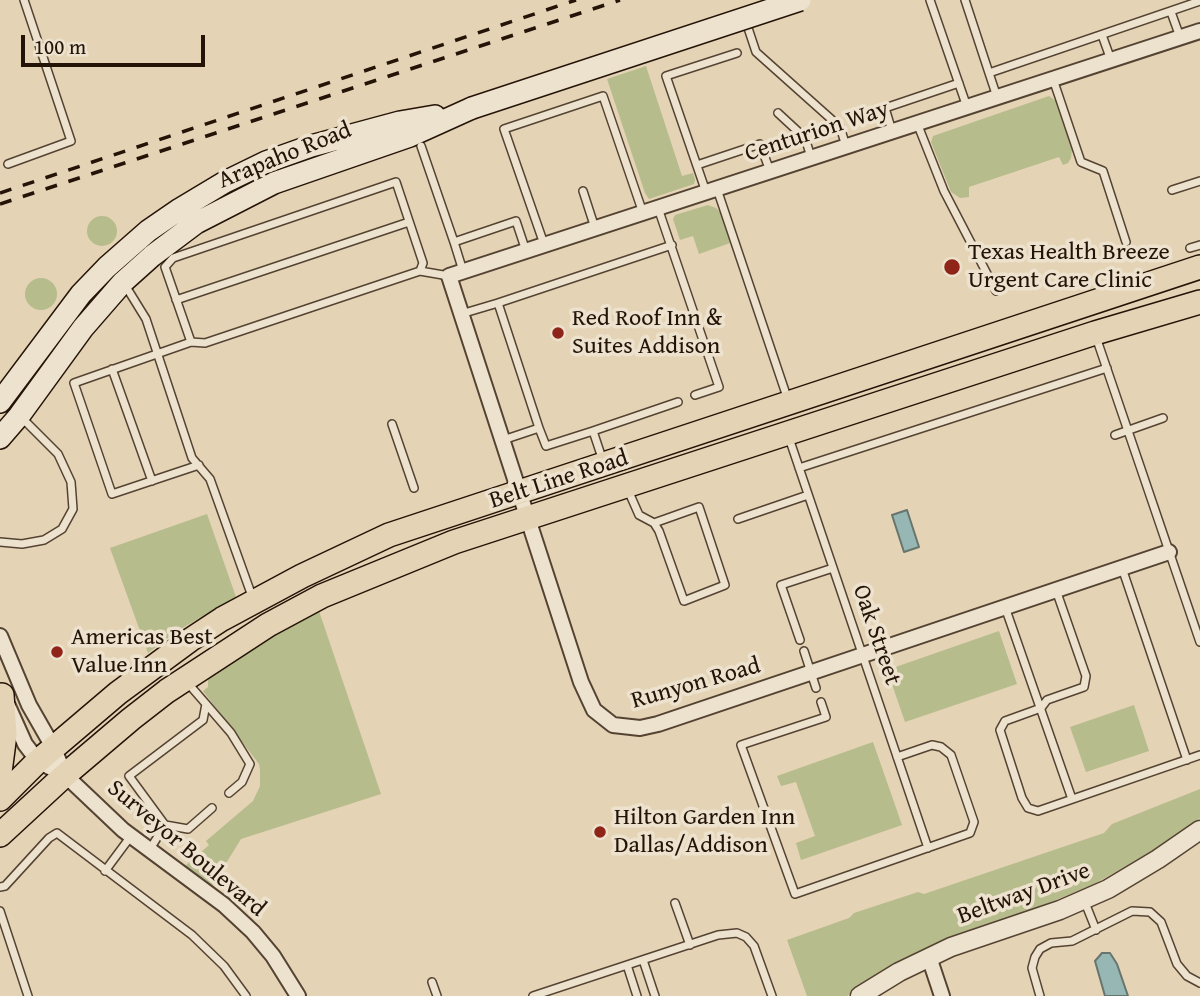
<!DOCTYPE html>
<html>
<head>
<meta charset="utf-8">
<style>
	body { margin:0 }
	#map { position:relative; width:1200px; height:996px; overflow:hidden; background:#e4d3b4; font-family:"Gentium Book Plus",serif }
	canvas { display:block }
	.scale { position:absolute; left:21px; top:35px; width:184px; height:32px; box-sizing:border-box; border:4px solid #241307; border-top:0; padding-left:9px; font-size:21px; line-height:24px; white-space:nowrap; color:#241307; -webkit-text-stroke:5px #ede2ce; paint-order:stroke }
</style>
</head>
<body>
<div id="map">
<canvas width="1200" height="996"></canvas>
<div class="scale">100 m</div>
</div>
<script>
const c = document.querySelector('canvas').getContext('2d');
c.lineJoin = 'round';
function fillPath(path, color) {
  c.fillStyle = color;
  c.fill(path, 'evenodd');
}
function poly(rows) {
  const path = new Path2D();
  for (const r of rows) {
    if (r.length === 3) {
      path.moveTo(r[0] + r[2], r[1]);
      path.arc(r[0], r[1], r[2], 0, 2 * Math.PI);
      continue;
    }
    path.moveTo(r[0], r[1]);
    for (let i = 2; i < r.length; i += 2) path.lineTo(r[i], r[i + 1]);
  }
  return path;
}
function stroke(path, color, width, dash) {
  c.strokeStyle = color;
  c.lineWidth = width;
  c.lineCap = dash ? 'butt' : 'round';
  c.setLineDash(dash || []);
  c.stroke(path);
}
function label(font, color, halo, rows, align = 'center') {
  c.font = font + ' "Gentium Book Plus",serif';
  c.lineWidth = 7;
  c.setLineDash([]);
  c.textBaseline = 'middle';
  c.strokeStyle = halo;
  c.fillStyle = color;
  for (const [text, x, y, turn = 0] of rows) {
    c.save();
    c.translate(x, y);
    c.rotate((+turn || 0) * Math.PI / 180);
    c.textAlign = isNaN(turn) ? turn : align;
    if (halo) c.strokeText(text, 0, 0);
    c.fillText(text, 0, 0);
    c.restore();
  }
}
fillPath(poly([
	[646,66,682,176,693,173,695,180,694,184,649,199,645,193,607,79],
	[1049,96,1056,101,1072,149,1071,158,1068,163,1063,165,1059,157,969,187,969,197,960,198,951,192,931,142,933,136],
	[708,205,716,208,721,213,730,243,699,254,693,236,680,240,673,219,675,215],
	[102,231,15],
	[41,294,16],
	[207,514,236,597,177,631,148,653,110,548],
	[318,608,381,794,241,839,212,886,184,867,209,845,206,841,253,801,260,786,260,770,259,764,203,691,208,687,208,679,204,674],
	[999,631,1017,684,905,722,887,670],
	[1134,705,1149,751,1086,772,1070,727],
	[873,742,902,825,801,860,796,843,815,836,796,782,781,786,777,776],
	[1200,789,1200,818,1159,848,1092,885,1029,911,944,940,894,963,847,996,807,996,787,940,849,918,854,913,918,892,924,894,1104,833,1112,824]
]), '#b6bc8c');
const water = poly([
	[907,510,919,547,904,552,892,515,907,510],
	[1102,953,1110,953,1117,964,1128,996,1105,996,1095,961,1102,953]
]);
fillPath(water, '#96b7b3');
stroke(water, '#68756e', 2);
const service = poly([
	[930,0,967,107],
	[965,0,989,73,1200,1],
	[1171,12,1180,37],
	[745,19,756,52,840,127,846,146],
	[1102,35,1111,60],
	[989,73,997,97],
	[1053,79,1081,162,1103,171,1126,242],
	[778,113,805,138,811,157],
	[917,123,944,191,996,291],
	[892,131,885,108,959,83],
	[421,146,454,242],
	[8,164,71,141,24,0],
	[697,165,760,144,770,171],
	[717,189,788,400],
	[1172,190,1200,181],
	[583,191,595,228],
	[706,192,666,76,737,53],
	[658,208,719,387,695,395],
	[544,244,504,129,603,96,643,213],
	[1190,248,1200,245],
	[463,271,454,242,516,221,526,251],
	[125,285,146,319,192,458,210,479,253,599],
	[176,300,409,222],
	[498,303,672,245],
	[461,314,498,303,539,428],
	[1096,337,1200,642],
	[191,342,165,267,173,258,396,182,423,263,420,271],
	[112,369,152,481],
	[392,424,414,488],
	[1115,435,1163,418],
	[789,438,928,848],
	[503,440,539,428,546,446,593,431],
	[603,461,593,431,678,402],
	[199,465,112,494,74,383,191,342,205,343,420,271,449,276],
	[799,468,1107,368],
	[628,490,639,515,654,523,659,531,684,601,725,585,699,507,654,523],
	[738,519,808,495],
	[0,542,22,544,44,540,62,529,73,509,71,482,58,454,21,417],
	[1122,568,1187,760],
	[1056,590,1086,676,1084,687,1047,700,1041,708,1005,721,1000,730,1022,798,1028,808,1038,811,1200,755],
	[1005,607,1072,799],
	[800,640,781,585,833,568],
	[804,651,816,688],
	[821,702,826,717,741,745,795,894,970,833,974,822,951,755,941,747,932,745,897,757],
	[206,704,231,733,250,764,242,782,229,793],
	[165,825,188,829,212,808],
	[150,849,165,825,129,776,203,720,206,704,186,681],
	[105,871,131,836],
	[0,887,5,886,49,838,57,833,192,935,224,966,246,996],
	[1084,900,1096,930],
	[675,903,690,945],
	[0,911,28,996],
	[643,960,655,996],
	[627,965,637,996],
	[432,982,437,996],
	[533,996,718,935,737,933,746,937,754,946,772,996],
	[1040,996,1032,968,1035,957,1040,949,1051,943,1072,941,1132,911,1150,912,1161,922,1177,964,1187,976,1200,983]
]);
const minor = poly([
	[1169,552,658,724,640,728,613,725,594,710,581,682,449,276,1200,31],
	[0,636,29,705,53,747,65,775],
	[8,706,25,744,38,761,65,775,123,830,224,905,253,932,273,956,298,996],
	[929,957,942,996]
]);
const tertiary = poly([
	[860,996,899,972,951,947,1060,910,1108,889,1158,859,1200,830]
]);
const secondary = poly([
	[0,402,81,294,107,267,148,231,180,209,225,182,266,162,311,146,400,122,435,116],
	[0,438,19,416,83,328,123,282,152,256,196,223,274,183,410,136,472,108]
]);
const primary = poly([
	[0,772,5,734,2,695],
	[0,799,38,761,118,693,190,640,222,619,302,576,389,535,1200,267],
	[0,835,65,775,131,719,167,691,268,625,322,596,454,542,1095,333,1200,302]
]);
stroke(service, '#544332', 10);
stroke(minor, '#544332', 18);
stroke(tertiary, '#544332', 21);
stroke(secondary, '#241307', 24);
stroke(primary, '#241307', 26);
stroke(service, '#ede2ce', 7);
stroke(minor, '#ede2ce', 14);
stroke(tertiary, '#ede2ce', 18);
stroke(secondary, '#ede2ce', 21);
stroke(primary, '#e4d3b4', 23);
stroke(poly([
	[0,193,576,0],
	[0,204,620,0]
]), '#241307', 3.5, [12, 12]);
const secondaryBridge = poly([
	[472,108,800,0]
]);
stroke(secondaryBridge, '#241307', 24, []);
stroke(secondaryBridge, '#ede2ce', 21);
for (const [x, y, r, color] of [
	[952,267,9,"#8f2418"],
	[558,333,7,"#8f2418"],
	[57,652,7,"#8f2418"],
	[600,832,7,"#8f2418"]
]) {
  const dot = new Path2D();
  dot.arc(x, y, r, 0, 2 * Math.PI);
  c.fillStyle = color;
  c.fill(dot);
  stroke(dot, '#ede2ce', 2.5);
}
label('24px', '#241307', '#ede2ce', [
	["Centurion Way",817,132,-18],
	["Arapaho Road",285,156,-22],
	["Belt Line Road",559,480,-18],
	["Oak Street",876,635,71],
	["Runyon Road",696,684,-16],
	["Surveyor Boulevard",186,849,40],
	["Beltway Drive",1024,894,-20]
]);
label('24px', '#241307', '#ede2ce', [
	["Texas Health Breeze",968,253],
	["Urgent Care Clinic",968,281],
	["Red Roof Inn &",572,319],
	["Suites Addison",572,347],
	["Americas Best",71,638],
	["Value Inn",71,666],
	["Hilton Garden Inn",614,818],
	["Dallas/Addison",614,846]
], 'left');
</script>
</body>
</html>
